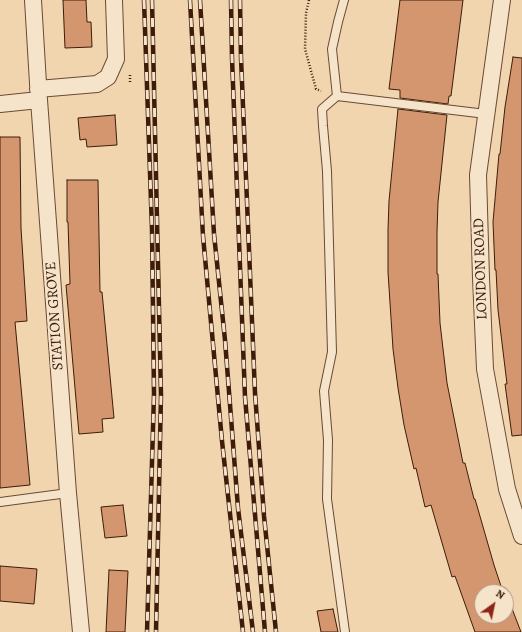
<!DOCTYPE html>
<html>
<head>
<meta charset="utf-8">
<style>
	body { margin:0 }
	#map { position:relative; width:522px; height:632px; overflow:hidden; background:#f1d5ae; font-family:Alegreya,serif }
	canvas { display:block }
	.north { position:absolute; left:474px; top:584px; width:40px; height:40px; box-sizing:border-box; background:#f6e4ca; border:1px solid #ac947e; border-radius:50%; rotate:33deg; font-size:11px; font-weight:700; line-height:16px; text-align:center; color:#3d1c0b }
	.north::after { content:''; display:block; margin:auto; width:14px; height:18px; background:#8f2418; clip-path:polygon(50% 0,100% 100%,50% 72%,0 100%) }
</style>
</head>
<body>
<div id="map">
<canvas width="522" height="632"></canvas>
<div class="north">N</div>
</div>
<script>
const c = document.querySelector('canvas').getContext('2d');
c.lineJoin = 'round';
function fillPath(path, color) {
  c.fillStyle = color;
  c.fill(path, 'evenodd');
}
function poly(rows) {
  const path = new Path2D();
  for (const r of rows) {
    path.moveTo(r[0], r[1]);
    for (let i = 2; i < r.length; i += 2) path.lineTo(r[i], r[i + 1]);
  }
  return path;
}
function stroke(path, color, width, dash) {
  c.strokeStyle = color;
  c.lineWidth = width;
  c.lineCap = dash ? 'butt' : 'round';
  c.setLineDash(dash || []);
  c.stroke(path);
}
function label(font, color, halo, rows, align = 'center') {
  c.font = font + ' Alegreya,serif';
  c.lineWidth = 4;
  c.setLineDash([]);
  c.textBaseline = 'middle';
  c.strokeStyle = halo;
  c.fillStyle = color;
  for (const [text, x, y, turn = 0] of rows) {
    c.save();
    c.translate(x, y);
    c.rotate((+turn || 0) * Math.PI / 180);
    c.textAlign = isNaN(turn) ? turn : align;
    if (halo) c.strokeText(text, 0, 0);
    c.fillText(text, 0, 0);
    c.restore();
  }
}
const building = poly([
	[63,0,86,0,87,22,91,22,92,47,65,48,63,0],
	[400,0,463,0,451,96,449,96,448,104,400,98,400,90,389,89,400,0],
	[513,57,522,58,522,435,512,436,505,384,507,384,498,310,496,270,495,270,493,222,499,154,500,154,505,107,513,57],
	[398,109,447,115,438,202,437,232,437,274,438,274,440,323,447,383,463,463,465,463,474,499,475,499,494,565,503,592,482,592,482,616,506,616,506,599,509,607,511,606,521,632,475,632,455,576,452,577,431,505,425,507,416,468,414,469,404,425,398,388,393,349,388,272,388,230,389,201,398,109],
	[115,115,117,145,87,147,86,139,80,140,78,118,115,115],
	[0,137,20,137,21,228,27,321,15,322,30,485,0,488,0,137],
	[67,180,98,180,100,292,102,292,114,418,102,419,103,432,79,434,66,285,70,284,68,222,67,222,67,180],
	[123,505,127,536,105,538,101,507,123,505],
	[0,566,37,569,34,604,0,601,0,566],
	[109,570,128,571,125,632,106,632,109,570],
	[333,609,338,632,321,632,317,611,333,609]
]);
fillPath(building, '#d4966f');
stroke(building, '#3d1c0b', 1);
const lane = poly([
	[337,96,332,49,338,22,344,0],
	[0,502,68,493],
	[345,632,327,499,328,440,324,391,332,352,327,171,323,126,322,109,337,96,486,114]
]);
const street = poly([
	[33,0,39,100,68,493,81,632],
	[502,0,478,175,481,278,485,369,507,489,522,536],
	[38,89,97,84,108,77,116,59,114,0],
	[0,104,39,100]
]);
stroke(lane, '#6a4a34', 10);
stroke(street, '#6a4a34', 18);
stroke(poly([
	[309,0,306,13,305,49,316,89,321,91],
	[130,75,130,83]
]), '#3d1c0b', 2.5, [1, 2]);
stroke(lane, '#f6e4ca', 8);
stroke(street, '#f6e4ca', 16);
const rail = poly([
	[144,0,152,230,154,394,147,632],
	[152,0,161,395,156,632],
	[190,0,203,236,222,441,243,632],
	[200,0,214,234,225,340,238,508,253,632],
	[231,0,232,58,245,397,265,632],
	[240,0,241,58,255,393,264,516,276,632]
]);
stroke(rail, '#3d1c0b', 4.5);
stroke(rail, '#f6e4ca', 3, [9]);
label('15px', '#3d1c0b', '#f6e4ca', [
	["LONDON ROAD",481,269,-92],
	["STATION GROVE",55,316,-94]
]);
</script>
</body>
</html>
